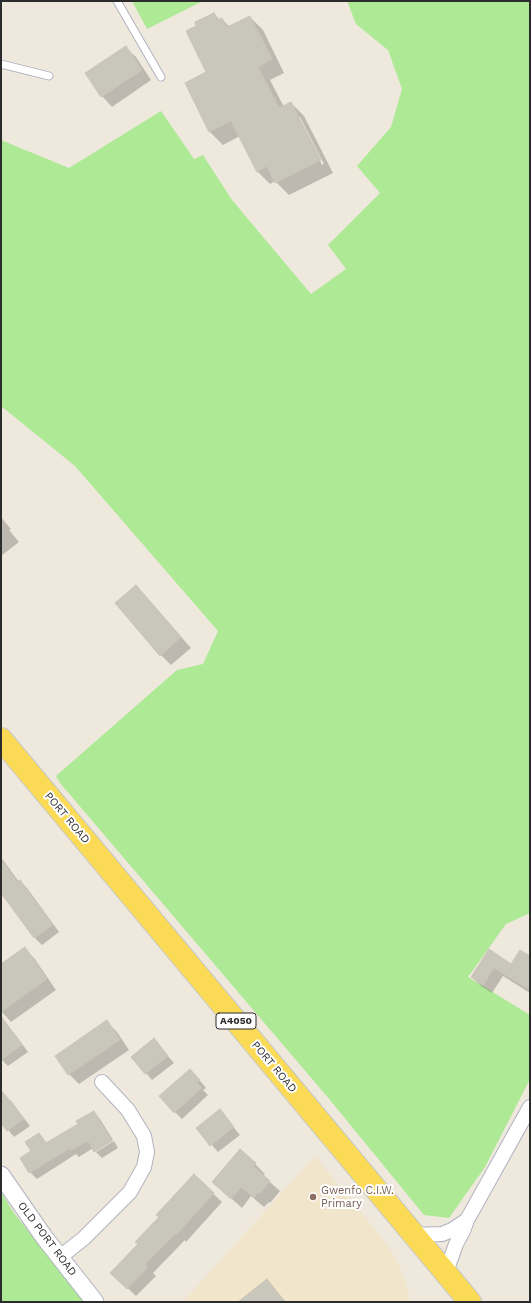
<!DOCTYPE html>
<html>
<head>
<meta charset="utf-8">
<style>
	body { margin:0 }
	#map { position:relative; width:531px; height:1303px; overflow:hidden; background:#eee8dd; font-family:"Work Sans",sans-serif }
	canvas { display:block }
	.frame { position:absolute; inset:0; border:2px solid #2c2c2c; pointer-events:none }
</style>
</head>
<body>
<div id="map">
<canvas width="531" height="1303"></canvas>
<div class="frame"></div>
</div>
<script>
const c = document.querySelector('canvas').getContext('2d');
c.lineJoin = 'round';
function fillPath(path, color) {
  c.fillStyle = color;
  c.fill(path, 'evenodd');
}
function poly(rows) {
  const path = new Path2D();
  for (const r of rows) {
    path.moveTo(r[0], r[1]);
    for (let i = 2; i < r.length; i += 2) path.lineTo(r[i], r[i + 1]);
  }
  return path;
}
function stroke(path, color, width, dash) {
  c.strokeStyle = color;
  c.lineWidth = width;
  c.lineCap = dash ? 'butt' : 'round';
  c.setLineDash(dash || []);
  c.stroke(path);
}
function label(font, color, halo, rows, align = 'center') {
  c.font = font + ' "Work Sans",sans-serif';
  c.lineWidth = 4;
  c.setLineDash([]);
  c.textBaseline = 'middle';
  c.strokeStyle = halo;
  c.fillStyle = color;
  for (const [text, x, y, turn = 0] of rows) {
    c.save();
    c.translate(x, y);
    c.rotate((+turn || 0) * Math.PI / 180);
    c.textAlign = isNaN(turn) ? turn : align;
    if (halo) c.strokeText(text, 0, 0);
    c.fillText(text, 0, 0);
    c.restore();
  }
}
fillPath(poly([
	[315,1156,383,1239,397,1260,408,1289,410,1302,183,1302]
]), '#f1e6cb');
fillPath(poly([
	[132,1,203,1,147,29],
	[347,1,530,1,530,913,506,924,468,977,530,1015,530,1079,485,1167,449,1218,424,1215,330,1100,60,783,56,776,177,670,203,664,218,631,75,466,1,406,1,140,69,168,161,111,194,159,203,155,232,200,311,294,346,269,328,245,380,193,357,166,391,127,402,89,388,50,356,24],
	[1,1192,14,1213,84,1302,1,1302]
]), '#aee996');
fillPath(poly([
	[214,14,220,20,222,19,230,27,250,17,263,30,284,73,270,80,284,107,291,103,304,116,333,173,289,195,275,181,270,184,257,171,240,136,223,145,210,132,186,83,208,73],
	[298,117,300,117,324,164,322,165],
	[125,47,136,57,151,80,112,107,102,96,87,74],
	[1,517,11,529,9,530,19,542,1,556],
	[136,586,191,648,171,665,161,655],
	[1,857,19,882,20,881,27,888,59,932,42,945,35,938,1,891],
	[24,948,34,958,56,990,11,1022,1,1011,1,965],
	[489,951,512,965,530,958,530,993,503,976,492,993,481,986,472,977],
	[107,1022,117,1032,129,1050,79,1084,69,1074],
	[7,1026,14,1033,28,1052,8,1066,1,1059,1,1030],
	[160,1047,174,1063,152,1080,132,1057],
	[197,1077,206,1088,203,1090,208,1095,182,1119,175,1112],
	[1,1102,11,1102,17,1109,30,1126,14,1137,1,1121],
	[220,1111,240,1135,218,1152,197,1128],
	[93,1112,100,1119,113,1140,95,1150,95,1151,93,1148,79,1157,76,1154,37,1179,30,1172,32,1152,39,1134,47,1143,79,1125],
	[114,1141,118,1148,102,1158,96,1152],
	[255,1164,265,1174,263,1176,280,1191,270,1203,269,1202,264,1207,251,1196,242,1208,213,1182],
	[194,1176,222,1202,186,1242,185,1240,153,1273,156,1276,136,1296,112,1273,139,1244],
	[267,1281,286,1302,243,1302]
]), '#0003');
const building = poly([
	[214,13,218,20,222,18,227,27,250,16,272,59,258,67,279,108,291,102,321,160,275,183,267,166,257,172,231,121,209,132,185,83,206,72,186,31,196,26,195,22,214,13],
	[126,46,142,70,101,97,85,73,126,46],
	[136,585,181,637,160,656,115,603,136,585],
	[1,858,17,882,20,880,53,925,34,938,1,893,1,858],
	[25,947,47,979,1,1012,1,964,25,947],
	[489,949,511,964,520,950,530,956,530,990,494,968,483,985,471,977,489,949],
	[1,1016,22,1045,1,1060,1,1016],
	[107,1020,120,1040,68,1075,55,1056,107,1020],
	[154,1038,168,1056,145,1074,131,1057,154,1038],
	[190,1069,200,1080,197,1083,202,1088,174,1113,159,1096,190,1069],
	[1,1090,10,1101,11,1101,24,1119,7,1131,1,1123,1,1090],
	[220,1109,234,1127,210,1146,196,1128,220,1109],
	[94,1111,112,1141,94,1152,88,1141,71,1150,70,1148,29,1173,20,1158,31,1151,25,1142,39,1133,46,1143,78,1124,76,1121,94,1111],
	[240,1149,256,1163,253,1166,270,1181,260,1194,258,1192,254,1198,241,1187,231,1199,212,1182,240,1149],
	[194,1174,214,1193,177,1234,176,1233,145,1264,148,1267,127,1289,110,1273,138,1244,135,1242,159,1217,156,1215,194,1174],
	[267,1279,285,1302,238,1302,267,1279]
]);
fillPath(building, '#c9c6bb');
stroke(building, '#cac4b6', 1);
const service = poly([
	[117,1,161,77],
	[1,64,49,76]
]);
const minor = poly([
	[414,1235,442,1234,452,1230,467,1220],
	[59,1258,84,1238,130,1192,144,1167,147,1152,144,1136,128,1110,102,1082],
	[446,1272,456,1244,463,1231,467,1220,530,1107]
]);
const tertiary = poly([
	[1,1175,44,1237,95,1302]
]);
const primary = poly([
	[1,739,470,1302]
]);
stroke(service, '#b1b3c0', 9);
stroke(minor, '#b1b3c0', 16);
stroke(tertiary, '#b1b3c0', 19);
stroke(primary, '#c8c8c8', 24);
stroke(service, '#fff', 7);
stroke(minor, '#fff', 14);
stroke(tertiary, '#fff', 17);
stroke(primary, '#fbdb55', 22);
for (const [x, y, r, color] of [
	[313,1197,4,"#8d6e63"]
]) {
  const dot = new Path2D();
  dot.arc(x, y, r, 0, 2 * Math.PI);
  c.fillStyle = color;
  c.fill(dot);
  stroke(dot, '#fff', 1.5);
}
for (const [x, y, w] of [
	[236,1021,40]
]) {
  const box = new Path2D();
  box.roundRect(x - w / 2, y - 8, w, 16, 3);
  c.fillStyle = '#fff';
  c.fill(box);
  stroke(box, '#2c2c2c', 1);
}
label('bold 10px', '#2c2c2c', null, [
	["A4050",236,1021]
]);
label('11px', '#2c2c2c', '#fff', [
	["PORT ROAD",67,818,50],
	["PORT ROAD",274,1067,50],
	["OLD PORT ROAD",47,1239,53]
]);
label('11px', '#785e54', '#fff', [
	["Gwenfo C.I.W.",321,1191],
	["Primary",321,1204]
], 'left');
</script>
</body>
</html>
